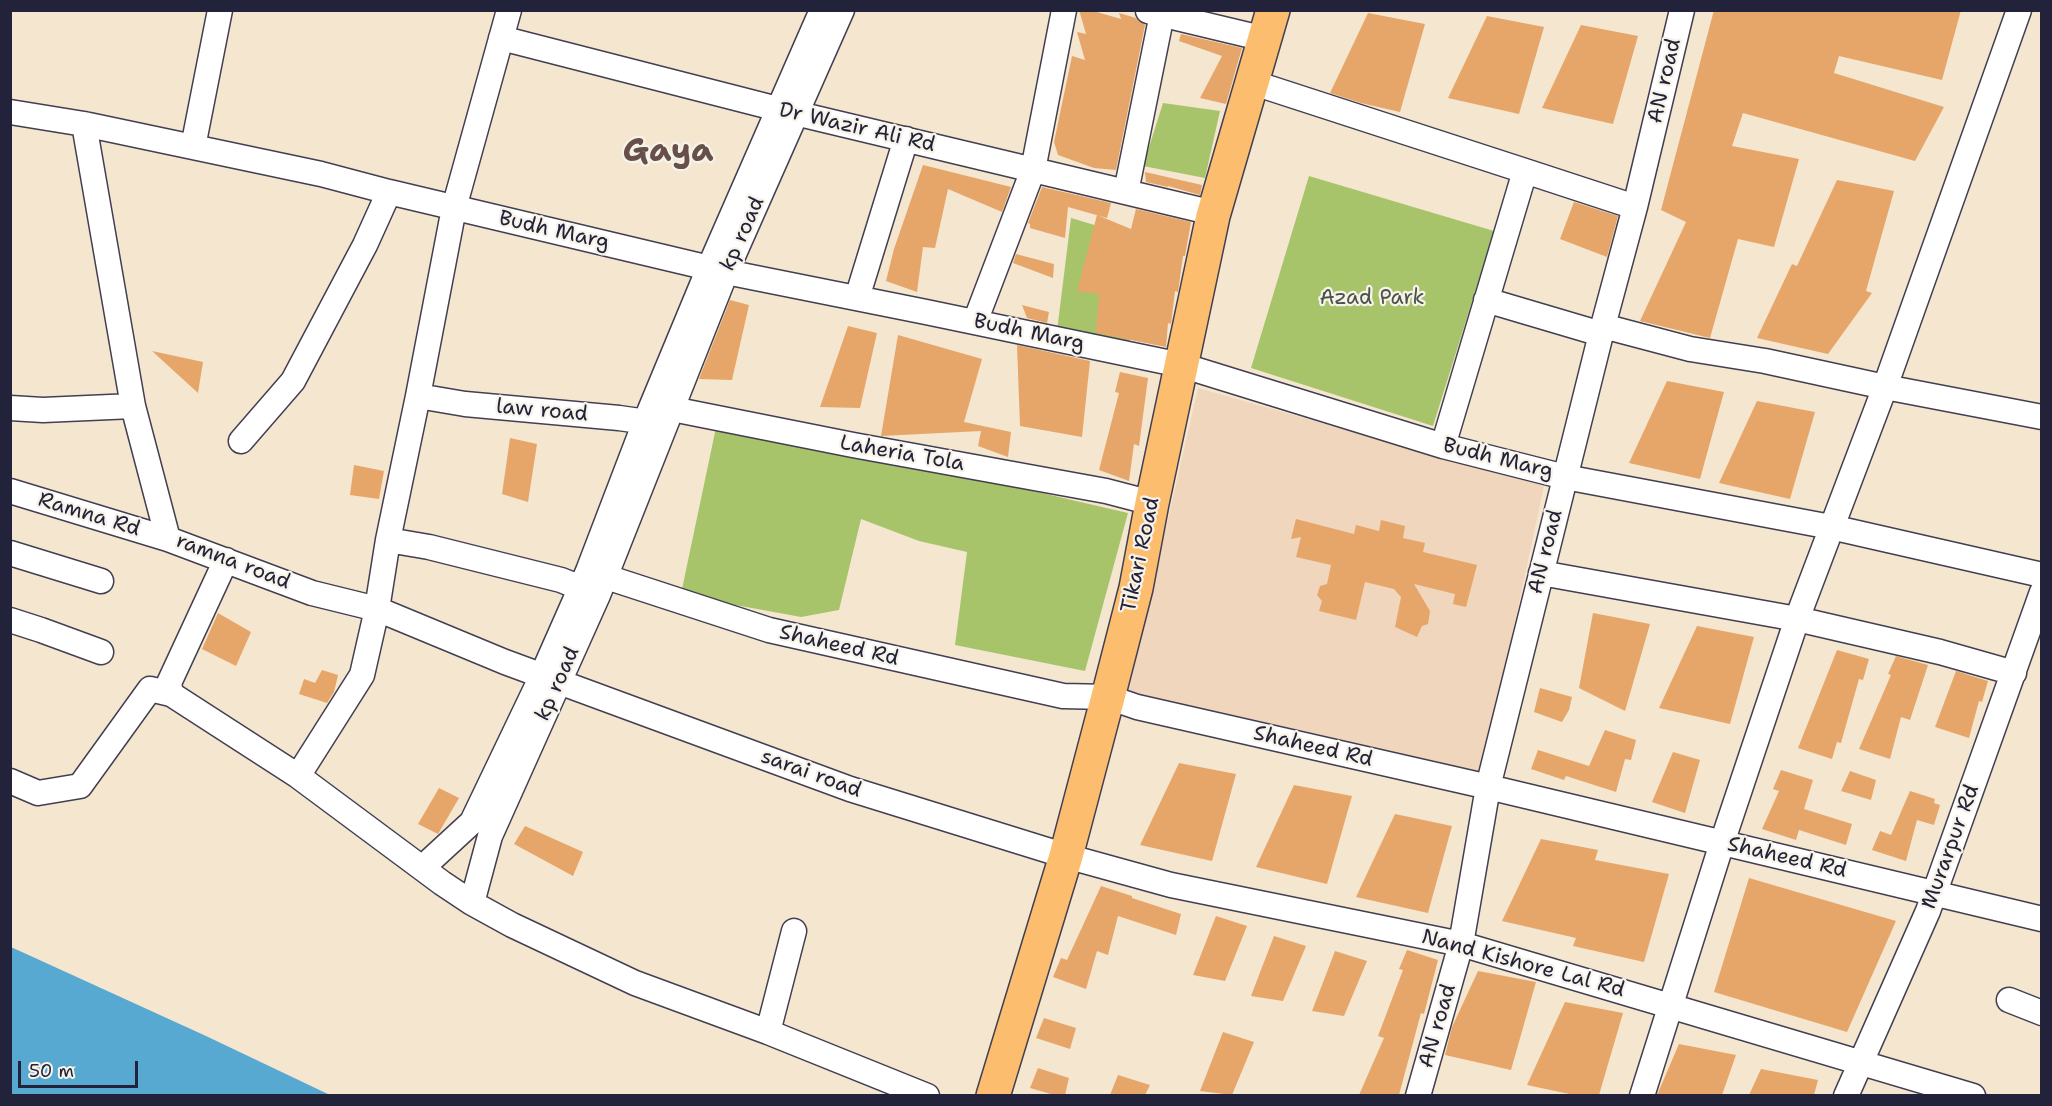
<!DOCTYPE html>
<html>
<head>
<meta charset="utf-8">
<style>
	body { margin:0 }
	#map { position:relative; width:2052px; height:1106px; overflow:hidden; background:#f5e6d0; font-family:"Shantell Sans",sans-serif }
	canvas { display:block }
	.frame { position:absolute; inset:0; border:12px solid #22223b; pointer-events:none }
	.scale { position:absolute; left:18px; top:1061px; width:120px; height:27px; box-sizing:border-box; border:3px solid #22223b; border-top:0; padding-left:8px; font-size:18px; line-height:21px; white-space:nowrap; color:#22223b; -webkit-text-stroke:4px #f7f3e8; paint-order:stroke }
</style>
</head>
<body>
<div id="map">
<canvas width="2052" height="1106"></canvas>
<div class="frame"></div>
<div class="scale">50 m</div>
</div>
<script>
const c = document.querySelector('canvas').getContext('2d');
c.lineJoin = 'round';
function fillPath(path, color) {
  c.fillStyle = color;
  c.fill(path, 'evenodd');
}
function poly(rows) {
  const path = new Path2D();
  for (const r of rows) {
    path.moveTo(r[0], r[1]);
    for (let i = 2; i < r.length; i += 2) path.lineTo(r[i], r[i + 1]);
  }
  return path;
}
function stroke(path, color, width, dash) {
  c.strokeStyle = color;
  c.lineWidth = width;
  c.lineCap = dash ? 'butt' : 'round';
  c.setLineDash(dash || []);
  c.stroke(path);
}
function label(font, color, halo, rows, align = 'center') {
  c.font = font + ' "Shantell Sans",sans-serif';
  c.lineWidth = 4.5;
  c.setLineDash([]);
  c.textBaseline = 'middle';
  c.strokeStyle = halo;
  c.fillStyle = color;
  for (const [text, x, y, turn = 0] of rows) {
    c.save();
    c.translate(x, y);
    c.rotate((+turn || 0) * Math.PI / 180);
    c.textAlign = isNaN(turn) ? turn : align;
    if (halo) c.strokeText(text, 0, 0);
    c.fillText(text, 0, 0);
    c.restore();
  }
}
fillPath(poly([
	[1198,388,1544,486,1514,626,1490,779,1126,703]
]), '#efd6bc');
fillPath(poly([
	[1163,103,1220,111,1205,178,1143,166],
	[1309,176,1494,231,1433,426,1251,368],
	[1071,218,1148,241,1128,348,1057,331],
	[718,418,1128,513,1085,671,955,645,967,552,919,541,861,519,839,610,801,617,730,604,682,589]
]), '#a8c46b');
fillPath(poly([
	[11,947,206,1036,330,1095,11,1095]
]), '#57a9d2');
fillPath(poly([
	[1079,10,1090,10,1121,19,1119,13,1136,18,1145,25,1116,170,1094,168,1058,155,1054,142,1072,56,1085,60,1077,32,1086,34],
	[1714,10,1961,10,1942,80,1839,56,1834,73,1944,107,1915,161,1743,113,1732,146,1799,159,1774,247,1738,239,1710,338,1640,321,1686,222,1661,210],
	[1368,13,1425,24,1400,112,1361,103,1330,93],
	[1487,16,1544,27,1519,114,1448,98],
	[1581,25,1638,36,1613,124,1542,108],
	[1181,34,1242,48,1226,104,1200,98,1222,56,1179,41],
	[923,165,1011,187,1002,212,948,189,935,248,923,247,917,292,886,281,894,249],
	[1145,172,1202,185,1200,195,1168,186,1168,187,1146,182],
	[1837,180,1894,191,1866,291,1872,293,1828,354,1757,338,1792,264,1797,266],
	[1042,187,1111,203,1107,218,1068,207,1065,238,1030,228,1030,224,1028,223],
	[1574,202,1618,216,1607,257,1560,239],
	[1136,209,1191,222,1185,256,1183,256,1178,292,1175,291,1171,324,1168,323,1166,347,1096,333,1099,294,1077,291,1097,215,1131,229],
	[1016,254,1054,264,1053,278,1013,263],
	[730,300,749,305,732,380,699,379],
	[1022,305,1049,312,1047,323,1027,318],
	[848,326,877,333,860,408,820,407],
	[898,335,982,359,964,422,1011,432,1008,457,978,446,981,431,881,436],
	[1017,345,1090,361,1082,437,1020,426],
	[152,351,203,362,198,393],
	[1120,372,1148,378,1139,446,1134,444,1129,481,1099,470,1119,393,1115,392],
	[1667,381,1724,392,1700,479,1629,463],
	[1757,401,1815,412,1790,499,1719,483],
	[510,438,537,444,528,502,502,494],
	[354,465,384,471,379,499,350,495],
	[1296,519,1354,534,1356,525,1379,531,1381,520,1405,526,1403,538,1425,543,1423,552,1477,565,1466,607,1453,604,1455,594,1414,584,1430,611,1428,624,1422,626,1417,637,1395,627,1401,597,1394,589,1365,582,1356,620,1319,611,1322,601,1317,595,1320,586,1327,584,1331,565,1296,557,1301,537,1291,539],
	[218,613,251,632,236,666,202,649],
	[1593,613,1650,624,1625,711,1579,688],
	[1697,626,1754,637,1730,724,1659,708],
	[1837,650,1869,659,1863,680,1859,679,1841,743,1837,742,1832,759,1798,748],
	[1896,656,1928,665,1910,720,1901,717,1890,759,1859,749,1891,675,1888,674],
	[322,670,338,675,334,692,327,703,299,694,304,679,315,683],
	[1956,671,1988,681,1982,702,1979,701,1969,738,1935,727],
	[1540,688,1572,697,1569,710,1562,722,1534,712],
	[1605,730,1636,740,1631,760,1625,759,1616,792,1566,776,1564,780,1531,769,1538,750,1589,766],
	[1673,752,1700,760,1685,813,1652,802],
	[1179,763,1236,774,1212,861,1140,845],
	[1781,770,1813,780,1804,809,1852,824,1846,845,1799,830,1796,840,1762,829,1779,791,1773,789],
	[1850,771,1876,780,1871,800,1841,791],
	[1294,785,1352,796,1327,884,1256,867],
	[439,788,459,798,438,834,418,824],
	[1910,791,1935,799,1934,803,1940,805,1934,825,1917,820,1906,861,1872,850,1880,831,1891,835],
	[1395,814,1452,826,1428,913,1356,897],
	[525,826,583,852,573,876,514,844],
	[1541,839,1598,850,1595,860,1669,874,1644,962,1573,946,1576,938,1502,921],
	[1749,878,1896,921,1847,1032,1714,992],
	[1101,886,1132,896,1132,898,1181,914,1176,935,1118,916,1108,955,1097,951,1086,989,1053,977,1061,958,1067,960],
	[1216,916,1247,926,1225,981,1193,975],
	[1274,936,1306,946,1283,1001,1251,996],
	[1407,950,1438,960,1424,1014,1421,1013,1399,1095,1359,1095,1384,1038,1378,1036,1403,970,1399,969],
	[1335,951,1367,961,1344,1016,1312,1011],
	[1478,971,1536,982,1511,1070,1445,1055,1452,1027],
	[1565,1002,1623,1013,1599,1095,1574,1095,1527,1085],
	[1044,1018,1076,1028,1070,1049,1036,1038],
	[1223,1032,1254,1042,1232,1095,1200,1091],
	[1679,1044,1736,1055,1722,1095,1657,1095],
	[1038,1068,1069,1078,1065,1095,1054,1095,1030,1088],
	[1761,1069,1818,1080,1814,1095,1749,1095],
	[1118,1075,1150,1085,1145,1095,1110,1095]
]), '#e6a66a');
const minor = poly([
	[509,10,454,208,418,396,388,540,377,609,362,675,298,776,442,883,472,903,512,925,635,983,768,1032,927,1096],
	[1148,11,1265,39],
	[501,38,778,109,1201,210,1213,216],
	[1251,82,1525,171,1443,446],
	[10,112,84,124,321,174,389,192,726,272,926,312,1181,365,1443,446,1565,477,1831,527,2042,575],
	[84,124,133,406,168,539,312,593,377,609,505,662,850,789,1066,856,1171,885,1461,944,1973,1096],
	[193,147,220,10],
	[1525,171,1635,207],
	[1126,192,1162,14],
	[857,298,906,139],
	[1486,300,1601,334],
	[975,322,1033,170,1064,10],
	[1603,326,1690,349,1765,361,1885,387,2042,417],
	[418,396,465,404,619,418,661,424],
	[657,406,853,445,1106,491,1152,503],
	[10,408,43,410,133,406],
	[241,441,293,381,365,245,389,192],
	[10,491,168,539],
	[388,540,429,547,561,580,596,594],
	[10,553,101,581],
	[588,571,769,630,1063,696,1108,697,1137,707,1480,785,2042,919],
	[1541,573,1797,619,1940,652,2014,673],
	[10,620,41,630,101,652],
	[171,694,169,683,226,560],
	[10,781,38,793,80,786,150,689,171,694,298,776],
	[422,868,472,822,539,682,588,571,645,422,709,268,822,10],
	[472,903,490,836,598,595,726,272,842,10],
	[2009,1000,2042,1013],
	[768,1032,794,931],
	[1418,1096,1461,944,1488,787,1603,326,1635,207,1682,10],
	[1642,1096,1722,843,1797,619,1885,387,2019,10],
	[1846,1096,1928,911,2042,592]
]);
const highway = poly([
	[993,1096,1066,856,1108,697,1136,588,1152,503,1213,216,1273,10]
]);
stroke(minor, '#423f51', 27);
stroke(highway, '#423f51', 36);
stroke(minor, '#fff', 24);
stroke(highway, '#fcbd6f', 33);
label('21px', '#22223b', '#f7f3e8', [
	["AN road",1665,81,-77],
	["Dr Wazir Ali Rd",857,128,13],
	["Budh Marg",554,231,13],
	["kp road",743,234,-66],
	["Budh Marg",1029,333,12],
	["law road",542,411,5],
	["Laheria Tola",902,454,10],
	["Budh Marg",1498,459,14],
	["Ramna Rd",89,515,17],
	["AN road",1546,552,-76],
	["Tikari Road",1141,555,-78],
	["ramna road",233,562,21],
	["Shaheed Rd",839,646,13],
	["kp road",558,684,-66],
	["Shaheed Rd",1313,747,13],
	["sarai road",811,774,20],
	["Murarpur Rd",1951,847,-70],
	["Shaheed Rd",1787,858,13],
	["Nand Kishore Lal Rd",1523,964,15],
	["AN road",1438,1026,-74]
]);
label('21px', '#4a5349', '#f7f3e8', [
	["Azad Park",1372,299]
]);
label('bold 33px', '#67504b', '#f7f3e8', [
	["Gaya",668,152]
]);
</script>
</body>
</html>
